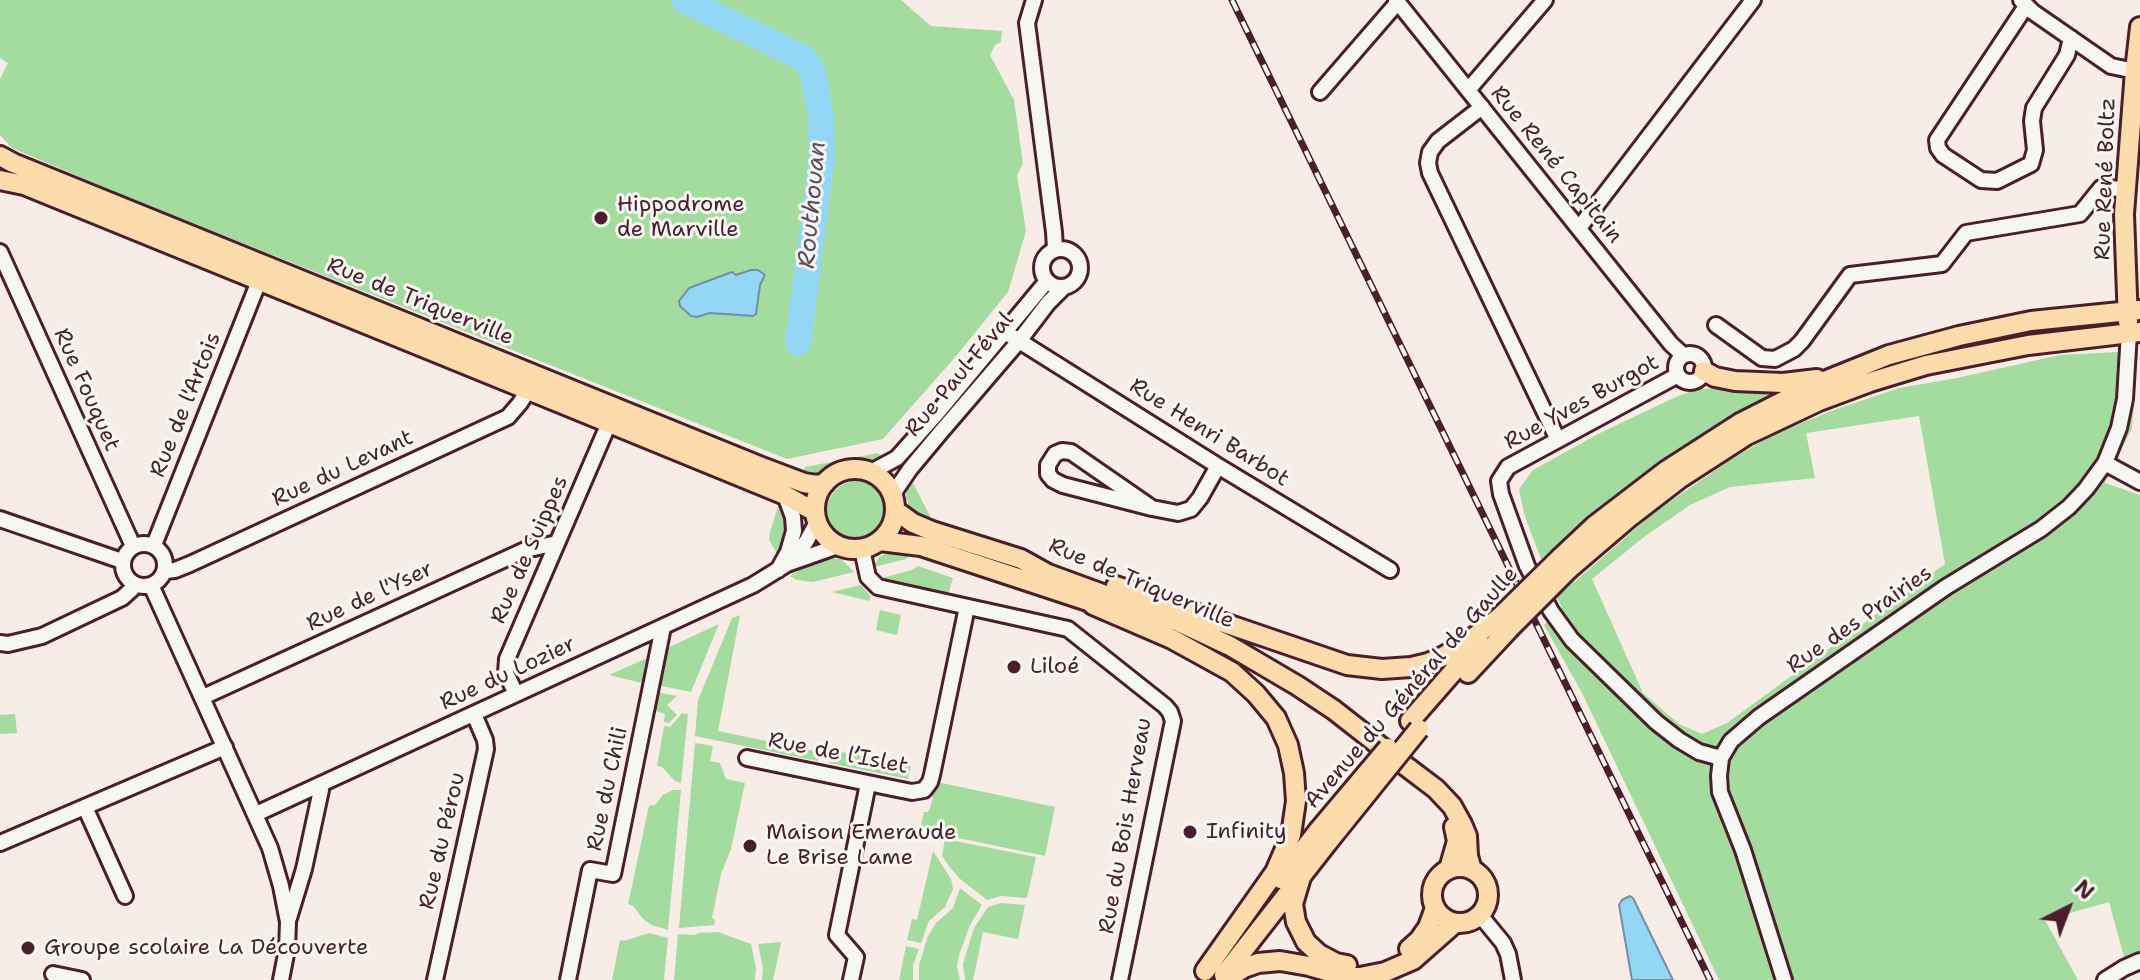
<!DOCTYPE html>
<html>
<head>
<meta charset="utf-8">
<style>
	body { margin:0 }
	#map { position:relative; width:2140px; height:980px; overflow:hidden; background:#f8ece7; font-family:"Shantell Sans",sans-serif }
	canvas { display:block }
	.north { position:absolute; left:2028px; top:868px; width:80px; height:80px; -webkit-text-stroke:6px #f6f6f2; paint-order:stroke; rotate:42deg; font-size:22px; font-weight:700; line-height:32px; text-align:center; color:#4a1f2b }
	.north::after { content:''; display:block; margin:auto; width:28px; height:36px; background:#4a1f2b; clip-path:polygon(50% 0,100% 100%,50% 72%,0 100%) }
</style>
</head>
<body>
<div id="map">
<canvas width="2140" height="980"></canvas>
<div class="north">N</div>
</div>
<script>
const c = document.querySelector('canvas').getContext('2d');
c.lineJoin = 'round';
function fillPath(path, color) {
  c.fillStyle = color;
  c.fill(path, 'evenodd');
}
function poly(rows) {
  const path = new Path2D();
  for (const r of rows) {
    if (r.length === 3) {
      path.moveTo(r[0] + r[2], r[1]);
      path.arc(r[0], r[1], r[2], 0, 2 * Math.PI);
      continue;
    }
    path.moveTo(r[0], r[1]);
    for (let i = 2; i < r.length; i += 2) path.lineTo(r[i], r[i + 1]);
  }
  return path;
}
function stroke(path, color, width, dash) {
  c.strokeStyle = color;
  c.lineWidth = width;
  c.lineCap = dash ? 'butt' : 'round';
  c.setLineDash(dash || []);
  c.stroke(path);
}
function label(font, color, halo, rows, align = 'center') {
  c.font = font + ' "Shantell Sans",sans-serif';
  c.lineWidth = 6;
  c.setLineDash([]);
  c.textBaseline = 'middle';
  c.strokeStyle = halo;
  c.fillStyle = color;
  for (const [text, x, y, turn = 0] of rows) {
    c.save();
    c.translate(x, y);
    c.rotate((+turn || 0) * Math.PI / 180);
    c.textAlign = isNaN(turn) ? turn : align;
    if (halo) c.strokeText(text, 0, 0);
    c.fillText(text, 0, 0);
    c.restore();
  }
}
fillPath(poly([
	[0,0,901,0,931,26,1002,31,1001,42,995,45,990,55,1014,100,1023,164,1017,175,1026,231,1008,292,957,355,883,439,787,459,139,202,12,148,0,135,0,79,8,63,0,58],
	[2138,351,2132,428,2105,483,2140,495,2140,952,2124,957,2109,902,2045,920,2078,980,1719,980,1582,693,1544,625,1562,608,1557,597,1656,511,1732,459,1772,435,1831,411,1899,388,1957,378,2060,355],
	[1919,416,1945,564,1727,723,1702,734,1679,724,1643,693,1592,579,1644,537,1690,505,1730,487,1815,478,1806,433],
	[1770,387,1774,394,1686,449,1617,497,1570,532,1541,559,1525,517,1519,489,1533,470,1600,433,1678,396,1698,389],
	[878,453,882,456,872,462,850,463,816,474,803,472,805,467],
	[909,481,914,485,930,516,929,520,917,515,909,507,906,496],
	[857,511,30],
	[779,503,783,508,788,527,784,546,778,555,769,540,770,532],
	[900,552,913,554,906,559,874,567,879,557,885,554],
	[827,558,841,559,854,572,813,582,797,580,790,576,812,562],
	[918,566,953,578,948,595,893,583,882,578,912,570],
	[861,585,870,596,870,601,832,592],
	[880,610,901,615,897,635,876,630],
	[740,615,718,731,820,752,818,761,695,736,698,700,732,618],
	[719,624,691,692,657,685,665,649],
	[652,656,646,684,609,675],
	[656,692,677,696,667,705,677,715,669,723,664,722,665,714,653,710],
	[682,713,688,714,681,783,675,781,662,767,657,766,664,726,670,727],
	[15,714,17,733,0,734,0,715],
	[695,743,713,746,710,761,720,763,726,779,745,783,731,849,721,874,712,918,715,920,714,925,679,928],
	[832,750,911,766,908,779,829,763],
	[937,782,1055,807,1045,856,920,830,924,812,928,812,930,808,933,798,931,795],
	[673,790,681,790,668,930,652,925,644,920,633,906,628,904,649,806,655,805,663,795],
	[945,839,1036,857,1027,898,1001,896,987,900,959,878,949,866,942,856],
	[933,851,951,879,953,889,945,907,929,921,921,943,907,940,912,919,917,920],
	[960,888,982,905,970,925,959,955,957,966,960,980,919,980,919,965,928,936,936,923,953,908],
	[1001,903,1025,905,1018,939,983,932,973,980,965,980,963,964,974,928,988,907],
	[718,932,751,944,756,968,755,980,674,980,678,934,695,935,698,933],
	[649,933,668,938,664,980,612,980,620,940,624,941],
	[781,942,773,980,762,980,763,968,758,944],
	[906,946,919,949,913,965,913,980,899,980]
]), '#a4db9f');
const water = poly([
	[751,270,758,270,765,275,760,285,756,314,753,316,710,313,697,317,691,316,680,306,679,301,689,288,732,272,736,275,751,270],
	[1630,896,1633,898,1673,980,1632,980,1619,905,1622,900,1630,896]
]);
fillPath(water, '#93d6f5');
stroke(water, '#768da4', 2);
stroke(poly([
	[684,0,805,59,813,73,821,118,822,156,798,343]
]), '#93d6f5', 26);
const minor = poly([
	[1034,0,1027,23,1054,232,1055,249],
	[1396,0,1671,344,1683,355],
	[2021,0,2033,12,2111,66,2135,71],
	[2026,6,1937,140,1938,148,1943,155,1981,180,1997,181,2031,164,2035,150,2032,121,2034,108,2067,55,2071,38],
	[1469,89,1545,0],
	[1320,92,1398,2],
	[1482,107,1438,141,1430,152,1428,163,1430,173,1558,440],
	[1579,228,1753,0],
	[1061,268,19],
	[0,252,133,546],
	[1716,325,1762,358,1775,359,1794,349,1802,341,1850,275,1942,264,1966,233,2080,214,2101,188,2126,189],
	[1005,332,1218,466,1390,570],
	[1690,368,14],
	[1678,375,1508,467,1499,481,1501,494,1527,566,1551,611,1572,640,1656,722,1679,740,1699,752,1721,758],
	[2105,463,2140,482],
	[871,472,897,458,938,412,1047,281],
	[893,494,910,469,940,433,1019,341,1048,303,1064,287],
	[1152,508,1071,452,1062,451,1055,454,1048,465,1048,474,1053,480,1063,485,1152,508,1178,513,1191,509,1200,498,1218,466],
	[0,519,122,561],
	[144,565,21],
	[154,545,259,281],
	[862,549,868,577,878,587,1068,629,1165,706,1170,712,1173,721,1120,980],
	[790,561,806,542,817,522],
	[778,570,788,552,794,531,793,517,785,495],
	[165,571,175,570,190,564,508,417,520,403,528,390],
	[151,585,270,848,281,886,288,922,287,949,281,980],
	[0,643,8,644,42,636,122,598,132,589,132,583],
	[516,694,506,673,507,659,609,423],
	[203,697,525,550,557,543],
	[747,758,897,789,912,792,924,790,930,782,932,775,967,607],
	[85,807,125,896],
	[256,814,753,585,787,564,838,546],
	[0,843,225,747],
	[1480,915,1503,943,1508,954,1513,980],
	[289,918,304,869,321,790,319,786],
	[53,974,82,980],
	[435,980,486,749,485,740,474,714],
	[568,980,590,870,613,874,663,627],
	[851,980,856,957,837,935,868,784],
	[1784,980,1743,850,1720,792,1719,776,1721,758,1731,741,1759,717,1946,587,2041,529,2069,507,2086,489,2105,463,2119,428,2125,399,2129,332],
	[2105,980,2124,968,2140,961]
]);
const major = poly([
	[0,156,13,163,762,467,804,483,817,485,825,483],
	[0,180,24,185,609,423,785,495,815,512],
	[2128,322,2124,214,2135,71,2140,27],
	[1704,371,1715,377,1735,381,1783,383,1817,379],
	[855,509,40],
	[895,510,913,523,932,531,1021,559,1048,574,1179,622,1230,646,1298,686,1334,710,1403,764,1436,789,1452,806,1462,824,1467,836,1468,856,1472,870],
	[880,541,921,546,1103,606],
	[1561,557,1594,526,1667,470,1740,423,1817,384,1889,355,1959,336,2031,321,2140,310],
	[1569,569,1631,516,1679,479,1747,435,1819,401,1870,382,1926,365,2028,345,2140,332],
	[1116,586,1347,665,1382,669,1411,667,1428,663,1444,656,1469,641,1501,616],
	[1093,605,1172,639,1232,672,1256,694,1276,718,1288,745,1294,773,1296,801,1291,835,1275,872,1205,971],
	[1468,673,1509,629],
	[1410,721,1479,642],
	[1460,895,28],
	[1449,869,1457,841,1454,827],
	[1301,877,1293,904,1296,922,1306,942,1319,954,1336,963,1347,965],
	[1281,879,1318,831],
	[1409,949,1419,940,1428,927,1435,908],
	[1224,975,1328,842],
	[1225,980,1244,968,1258,963,1280,961,1309,966,1347,977,1360,977,1385,972,1413,960,1455,923]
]);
stroke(minor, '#4a1f2b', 20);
stroke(major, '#4a1f2b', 24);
stroke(minor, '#f6f6f2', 14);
stroke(major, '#fcdcac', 18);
const rail = poly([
	[1232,0,1710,980]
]);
stroke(rail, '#4a1f2b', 7);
stroke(rail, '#f6f6f2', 4, [12]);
const majorBridge = poly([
	[1501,616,1561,557],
	[1509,629,1569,569],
	[1318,831,1388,748],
	[1328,842,1419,729]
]);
stroke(majorBridge, '#4a1f2b', 24, []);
stroke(majorBridge, '#fcdcac', 18);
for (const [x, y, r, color] of [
	[601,218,8,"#4a1f2b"],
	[1014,667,8,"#4a1f2b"],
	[1190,832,8,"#4a1f2b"],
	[750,846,8,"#4a1f2b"],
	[28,948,8,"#4a1f2b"]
]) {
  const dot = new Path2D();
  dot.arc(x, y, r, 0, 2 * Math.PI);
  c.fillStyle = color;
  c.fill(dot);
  stroke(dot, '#f6f6f2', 3);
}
label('22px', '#4a1f2b', '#f6f6f2', [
	["Rue René Capitain",1556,165,51],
	["Rue René Boltz",2106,179,-88],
	["Rue de Triquerville",420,302,22],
	["Rue Paul Féval",960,375,-50],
	["Rue Fouquet",86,390,66],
	["Rue Yves Burgot",1582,403,-29],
	["Rue de l'Artois",186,405,-68],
	["Rue Henri Barbot",1209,433,32],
	["Rue du Levant",343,469,-25],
	["Rue de Suippes",530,550,-66],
	["Rue de Triquerville",1141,584,23],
	["Rue de l'Yser",370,597,-25],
	["Rue des Prairies",1860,620,-35],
	["Rue du Lozier",508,674,-25],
	["Avenue du Général de Gaulle",1412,688,-49],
	["Rue de l’Islet",838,754,11],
	["Rue du Chili",608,789,-78],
	["Rue du Bois Herveau",1126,826,-80],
	["Rue du Pérou",443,841,-77]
]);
label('22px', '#4a1f2b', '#f6f6f2', [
	["Hippodrome",617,205],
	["de Marville",617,230],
	["Liloé",1030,667],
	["Infinity",1206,832],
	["Maison Emeraude",766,833],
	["Le Brise Lame",766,858],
	["Groupe scolaire La Découverte",44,948]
], 'left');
label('italic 24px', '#5c4d5e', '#f6f6f2', [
	["Routhouan",813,205,-85]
]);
</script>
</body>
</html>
